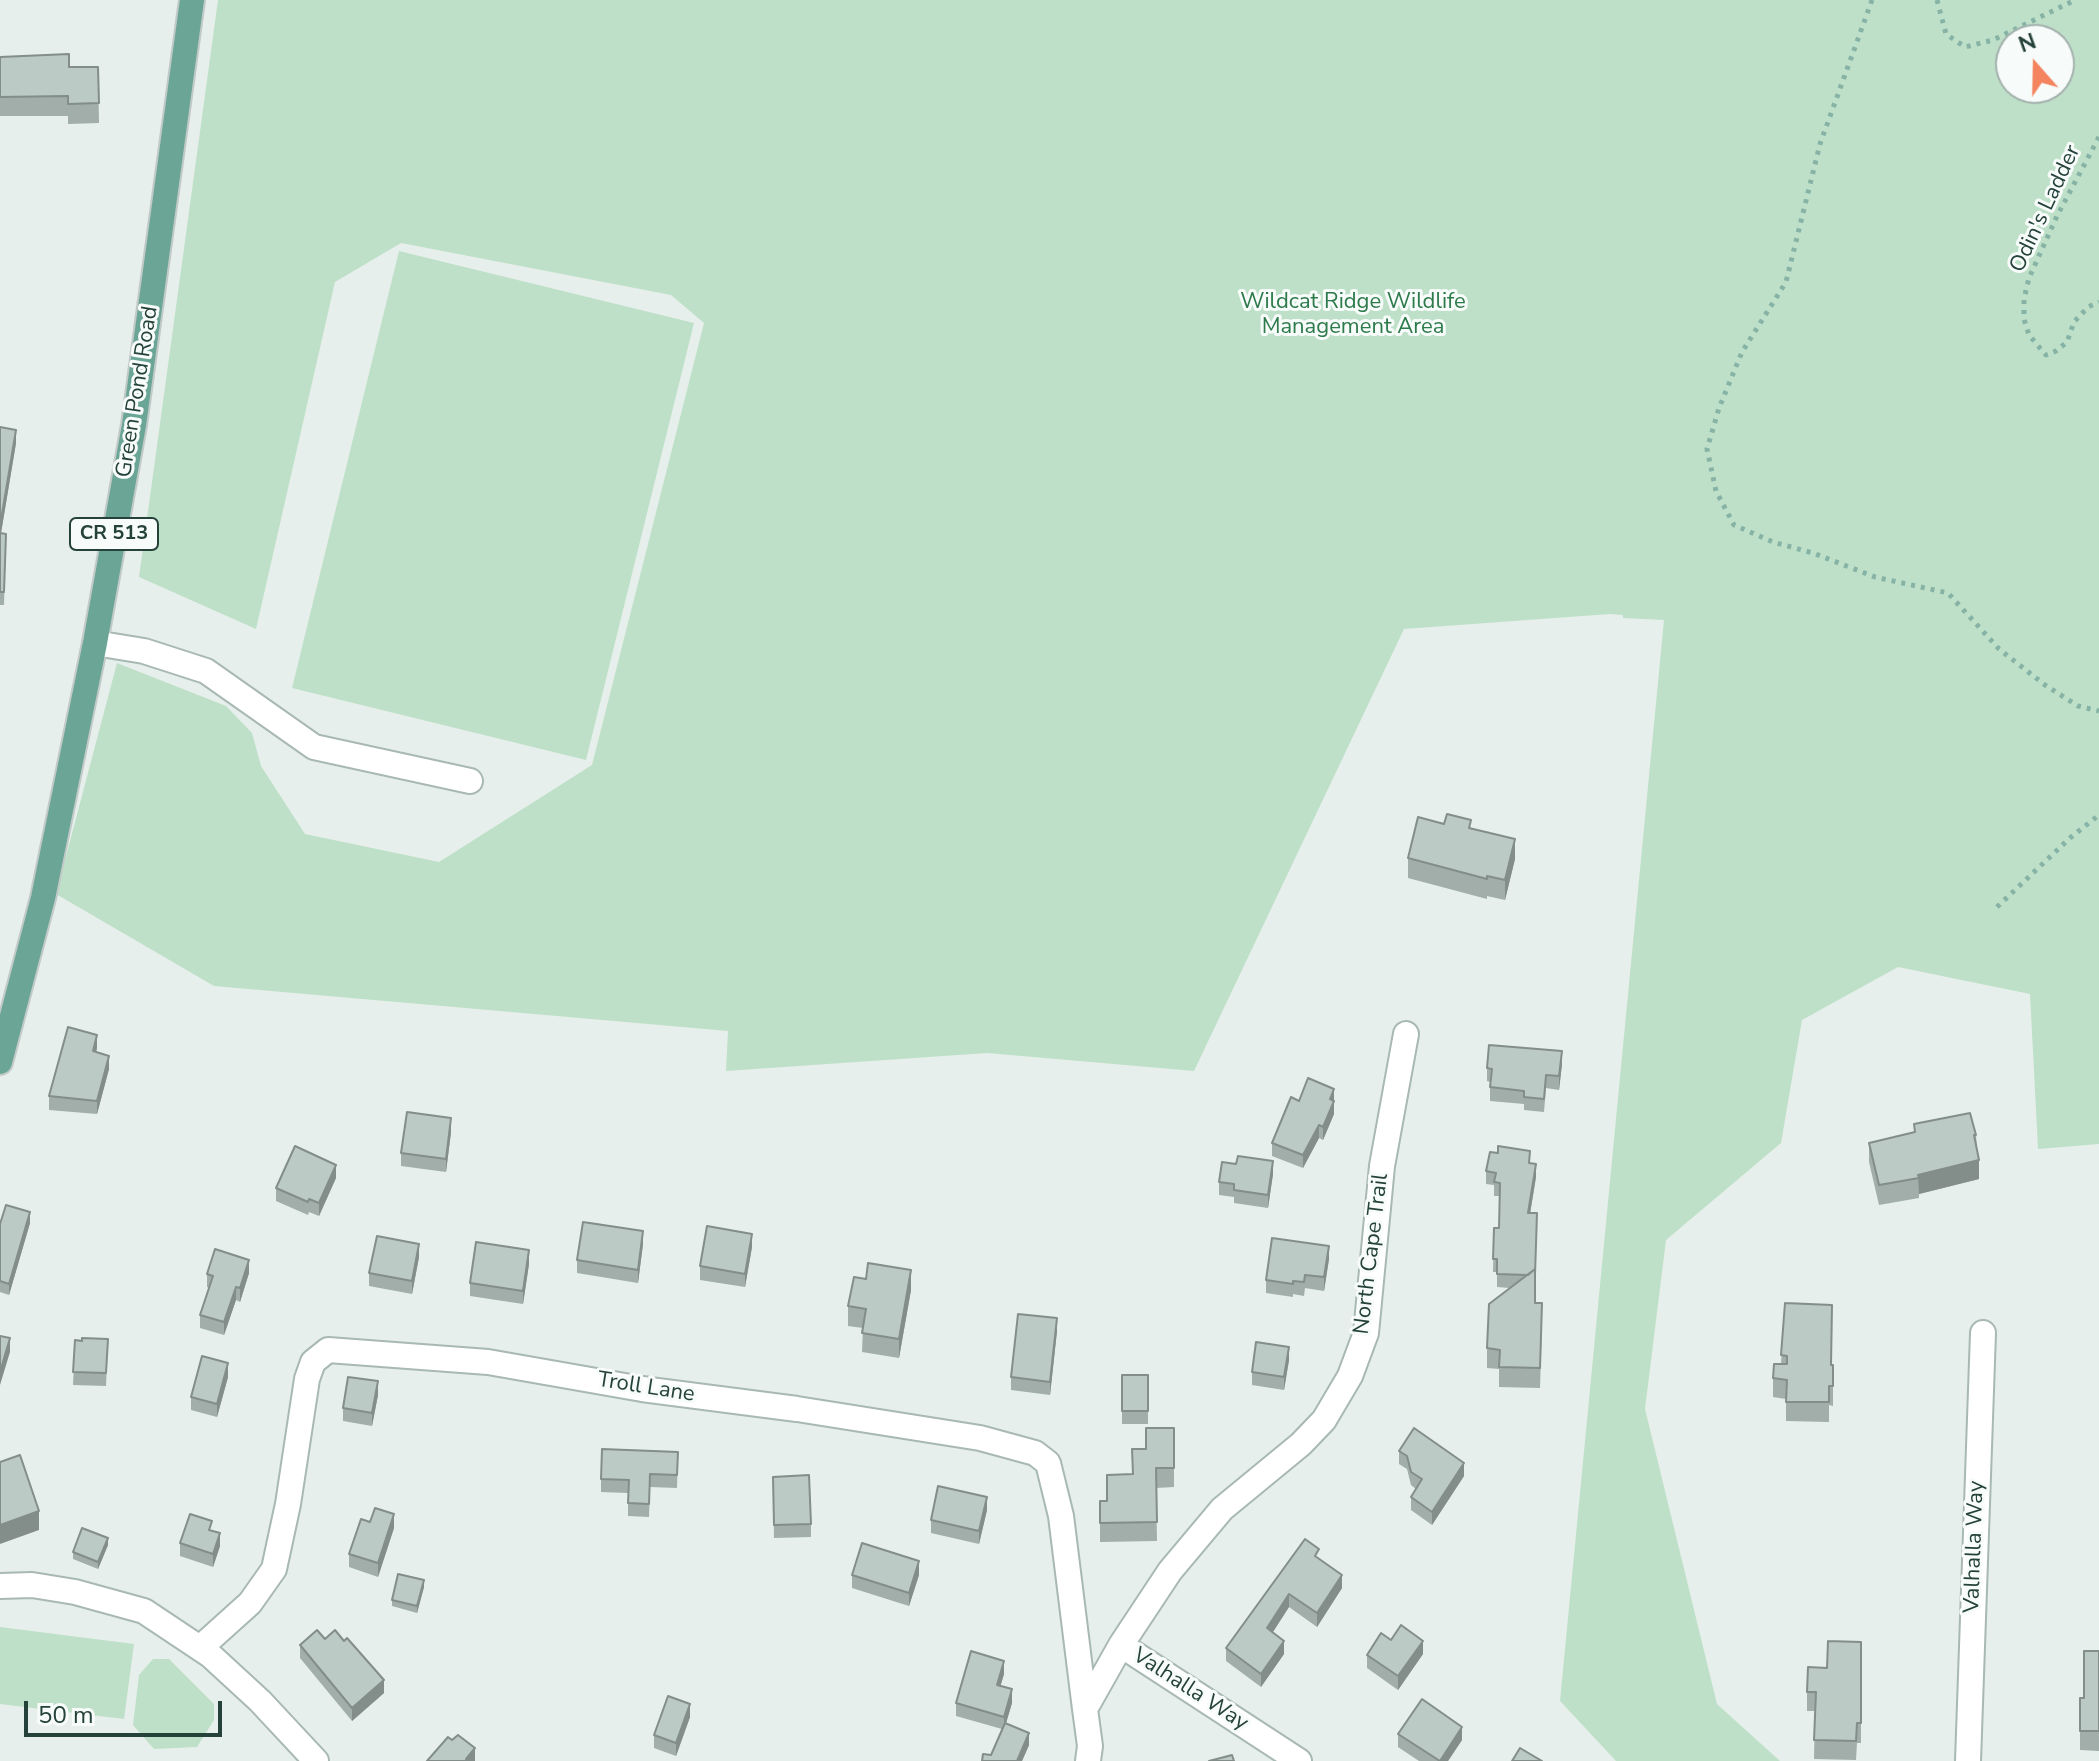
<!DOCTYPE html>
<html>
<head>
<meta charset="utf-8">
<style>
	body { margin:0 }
	#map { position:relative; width:2099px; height:1761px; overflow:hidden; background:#e6efeb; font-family:"Nunito Sans",sans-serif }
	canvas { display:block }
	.north { position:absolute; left:1995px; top:24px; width:80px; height:80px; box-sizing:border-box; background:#f7fbf9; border:2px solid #a3b1ad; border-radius:50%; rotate:340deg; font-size:22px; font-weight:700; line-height:32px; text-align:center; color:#24423a }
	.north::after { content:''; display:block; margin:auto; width:28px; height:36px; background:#f4845f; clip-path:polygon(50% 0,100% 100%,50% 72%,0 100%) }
	.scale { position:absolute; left:24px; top:1701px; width:198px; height:36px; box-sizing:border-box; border:4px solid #24423a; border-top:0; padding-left:10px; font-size:24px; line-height:28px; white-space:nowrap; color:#24423a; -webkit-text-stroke:6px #f7fbf9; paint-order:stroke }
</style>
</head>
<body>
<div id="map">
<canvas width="2099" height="1761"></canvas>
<div class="north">N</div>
<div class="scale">50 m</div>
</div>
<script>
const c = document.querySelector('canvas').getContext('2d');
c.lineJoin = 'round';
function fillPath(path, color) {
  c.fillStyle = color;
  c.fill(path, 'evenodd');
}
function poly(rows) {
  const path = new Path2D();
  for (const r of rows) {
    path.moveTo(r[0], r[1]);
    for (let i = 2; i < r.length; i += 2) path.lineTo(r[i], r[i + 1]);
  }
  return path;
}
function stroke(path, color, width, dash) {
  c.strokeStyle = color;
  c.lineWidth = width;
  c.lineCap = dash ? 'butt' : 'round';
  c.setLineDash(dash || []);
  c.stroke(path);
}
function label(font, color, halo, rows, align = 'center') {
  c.font = font + ' "Nunito Sans",sans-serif';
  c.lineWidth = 6;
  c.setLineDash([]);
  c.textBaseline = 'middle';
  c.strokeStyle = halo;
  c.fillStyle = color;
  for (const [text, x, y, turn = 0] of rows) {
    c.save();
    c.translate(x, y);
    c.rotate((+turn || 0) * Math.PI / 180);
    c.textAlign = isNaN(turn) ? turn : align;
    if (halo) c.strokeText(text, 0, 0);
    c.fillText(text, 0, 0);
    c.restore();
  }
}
fillPath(poly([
	[218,0,2099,0,2099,1144,2038,1149,2030,994,1898,967,1802,1020,1781,1143,1666,1240,1645,1409,1717,1704,1780,1761,1616,1761,1560,1701,1664,620,1623,618,1623,615,1610,614,1404,629,1194,1071,987,1053,726,1071,728,1031,214,986,56,894,117,663,226,706,252,733,261,766,305,834,439,862,592,765,704,323,671,295,401,243,335,282,256,629,139,577],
	[2011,40,2059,40,2059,88,2011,88],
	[399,251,694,323,586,760,292,688],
	[0,1627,134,1644,124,1719,0,1704],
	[153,1659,169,1659,214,1704,214,1720,197,1747,154,1749,133,1725,139,1675]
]), '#bfe0c8');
const minor = poly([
	[95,643,144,651,206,671,314,747,470,781],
	[0,1586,32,1585,75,1592,144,1611,210,1655,260,1701,316,1761],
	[1121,1645,1299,1761],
	[200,1648,250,1603,274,1569,288,1504,307,1379,313,1362,328,1350,488,1362,642,1389,797,1409,980,1438,1035,1453,1048,1463,1061,1516,1085,1709],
	[1088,1761,1090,1746,1085,1709,1121,1645,1170,1571,1222,1509,1301,1444,1324,1420,1350,1376,1366,1333,1382,1166,1406,1034],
	[1968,1761,1983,1333]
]);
const major = poly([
	[0,1062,43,898,95,643,134,425,192,0]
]);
stroke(minor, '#a8b8b2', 28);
stroke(major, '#c2cac8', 28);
stroke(poly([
	[1872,0,1820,144,1786,282,1742,352,1719,408,1707,449,1716,491,1734,525,1773,542,1813,553,1875,577,1948,593,1999,649,2045,685,2078,706,2099,711],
	[1937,0,1946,34,1965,47,1993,40,2075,0],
	[2099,137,2057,216,2029,278,2024,299,2024,319,2029,335,2046,355,2056,351,2067,342,2074,322,2088,307,2099,302],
	[1997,907,2070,838,2099,815]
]), '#86b3a5', 5, [4, 6]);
stroke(minor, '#fff', 24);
stroke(major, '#6aa596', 24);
fillPath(poly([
	[0,57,69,67,98,67,99,123,68,124,68,116,0,116],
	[0,427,16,443,1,533,6,534,4,605,0,605],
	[1444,824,1471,829,1515,859,1505,900,1487,896,1487,899,1408,878,1408,858],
	[97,1048,96,1052,109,1069,97,1114,49,1110,49,1096],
	[1562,1064,1559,1090,1546,1088,1544,1112,1524,1110,1524,1104,1490,1101,1490,1082,1487,1081,1487,1068],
	[1334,1089,1334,1114,1323,1140,1319,1138,1303,1168,1272,1156,1272,1143,1299,1101],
	[1914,1124,1976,1135,1979,1179,1919,1194,1919,1198,1879,1205,1869,1162,1869,1143,1914,1132],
	[451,1132,446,1172,401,1166,401,1153],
	[1530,1163,1536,1177,1530,1213,1535,1303,1542,1323,1540,1388,1499,1387,1499,1369,1487,1368,1487,1348,1510,1288,1497,1287,1497,1272,1493,1272,1494,1228,1499,1228,1500,1196,1494,1196,1494,1185,1486,1184,1486,1171],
	[1273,1174,1268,1208,1234,1203,1234,1197,1219,1195,1219,1182],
	[336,1178,319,1216,309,1212,308,1215,276,1201,276,1188],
	[30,1223,9,1295,0,1292,0,1224],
	[643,1244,638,1283,577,1273,577,1260],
	[752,1247,745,1287,700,1280,700,1266],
	[419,1257,412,1294,369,1286,369,1273],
	[1329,1259,1324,1291,1305,1288,1304,1296,1293,1294,1293,1297,1266,1293,1266,1280],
	[529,1264,523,1304,470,1296,470,1283],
	[249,1273,240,1302,236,1300,224,1335,200,1328,200,1315,209,1288,207,1287,207,1274],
	[911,1290,899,1358,862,1352,863,1328,848,1326,848,1306],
	[1785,1303,1832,1365,1833,1365,1833,1406,1829,1405,1829,1422,1786,1421,1786,1399,1773,1397,1773,1378,1781,1364],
	[1057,1331,1050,1395,1011,1390,1011,1377],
	[108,1339,106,1386,73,1385,75,1340],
	[1289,1360,1284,1390,1252,1385,1252,1372],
	[1122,1375,1148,1375,1148,1424,1122,1424],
	[228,1377,217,1417,191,1410,191,1397],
	[378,1395,372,1426,343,1421,343,1408],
	[1174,1428,1174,1487,1156,1488,1157,1541,1100,1542,1100,1501,1107,1501,1132,1474,1146,1449],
	[1399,1451,1464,1476,1432,1525,1411,1510,1411,1497,1416,1489,1411,1485,1407,1469,1399,1464],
	[678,1452,677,1488,650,1487,649,1517,628,1516,628,1493,601,1492,601,1479],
	[773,1477,811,1524,811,1537,774,1538],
	[987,1510,979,1544,931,1533,931,1520],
	[394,1528,378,1577,349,1567,349,1554],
	[212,1530,220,1546,213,1567,180,1556,180,1543],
	[108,1545,98,1569,73,1559,73,1552],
	[1319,1559,1342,1588,1317,1627,1289,1607,1273,1632,1284,1654,1261,1687,1226,1661,1226,1648],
	[852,1575,919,1575,909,1606,852,1588],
	[424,1587,417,1613,392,1606,392,1600],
	[325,1639,344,1641,384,1693,352,1721,300,1658,300,1645],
	[1391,1640,1423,1654,1398,1690,1367,1668,1367,1655],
	[1861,1642,1861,1743,1857,1743,1856,1760,1814,1759,1815,1711,1807,1711,1807,1692,1827,1668],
	[2099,1651,2099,1751,2080,1750,2080,1698,2084,1698],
	[1004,1674,1000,1686,1012,1703,1006,1723,1029,1745,1022,1761,982,1761,991,1755,1002,1729,956,1716,956,1703],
	[690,1717,676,1756,654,1748,654,1735],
	[1398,1734,1462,1740,1448,1761,1419,1761,1398,1747]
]), '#a1aea9');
fillPath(poly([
	[16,430,16,443,0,539,0,526],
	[1515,839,1515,859,1505,900,1505,880],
	[97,1035,97,1048,93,1064,93,1051],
	[1562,1051,1562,1064,1559,1090,1559,1076],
	[109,1056,109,1069,97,1114,97,1101],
	[1334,1089,1334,1114,1323,1140,1323,1127,1330,1099],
	[451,1118,451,1132,446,1172,446,1159],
	[1319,1125,1319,1138,1303,1168,1303,1155],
	[1979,1160,1979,1179,1919,1194,1918,1175],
	[1273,1161,1273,1174,1268,1208,1268,1195],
	[1536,1164,1536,1177,1528,1226,1528,1213],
	[336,1165,336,1178,319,1216,319,1203],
	[30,1212,30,1223,9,1295,9,1284],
	[643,1231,643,1244,638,1283,638,1270],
	[752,1234,752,1247,745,1287,745,1274],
	[419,1244,419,1257,412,1294,412,1281],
	[1329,1246,1329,1259,1324,1291,1324,1277],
	[529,1250,529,1264,523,1304,523,1291],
	[249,1260,249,1273,240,1302,240,1288],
	[911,1270,911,1290,899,1358,899,1339],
	[236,1287,236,1300,224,1335,224,1322],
	[1057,1318,1057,1331,1050,1395,1050,1382],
	[10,1338,10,1352,0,1385,0,1372],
	[1289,1347,1289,1360,1284,1390,1284,1377],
	[228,1363,228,1377,217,1417,217,1404],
	[378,1381,378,1395,372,1426,372,1413],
	[1464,1463,1464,1476,1432,1525,1432,1512],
	[987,1497,987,1510,979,1544,979,1531],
	[39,1511,39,1530,0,1544,0,1525],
	[394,1514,394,1528,378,1577,378,1563],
	[220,1533,220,1546,213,1567,213,1554],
	[108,1538,108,1545,98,1569,98,1562],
	[919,1561,919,1575,909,1606,909,1593],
	[1342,1575,1342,1588,1317,1627,1317,1613],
	[424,1580,424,1587,417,1613,417,1606],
	[1289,1594,1289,1607,1267,1641,1267,1628],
	[1284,1641,1284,1654,1261,1687,1261,1674],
	[1423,1641,1423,1654,1398,1690,1398,1676],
	[1004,1661,1004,1674,997,1698,997,1685],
	[384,1680,384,1693,352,1721,352,1708],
	[1012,1689,1012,1703,1004,1730,1004,1717],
	[690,1704,690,1717,676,1756,676,1743],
	[1462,1727,1462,1740,1448,1761,1440,1761],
	[1029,1733,1029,1745,1022,1761,1017,1761],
	[475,1748,475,1761,466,1761,466,1759]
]), '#838d89');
const building = poly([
	[69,54,69,67,98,67,99,103,68,104,68,96,0,97,0,57,69,54],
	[0,427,16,430,0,526,0,427],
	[0,533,6,534,4,592,0,592,0,533],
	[1447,814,1471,820,1469,828,1515,839,1505,880,1487,876,1487,879,1408,858,1418,817,1444,824,1447,814],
	[68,1027,97,1035,93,1051,109,1056,97,1101,49,1096,68,1027],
	[1489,1045,1562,1051,1559,1076,1546,1075,1544,1099,1524,1097,1524,1091,1490,1087,1492,1069,1487,1068,1489,1045],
	[1308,1078,1334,1089,1330,1099,1334,1101,1323,1127,1319,1125,1303,1155,1272,1143,1291,1097,1299,1101,1308,1078],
	[407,1112,451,1118,446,1159,401,1153,407,1112],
	[1970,1113,1976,1135,1974,1135,1979,1160,1918,1175,1919,1178,1879,1185,1869,1143,1915,1132,1914,1124,1970,1113],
	[295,1146,336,1165,319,1203,309,1199,308,1202,276,1188,295,1146],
	[1498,1146,1530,1151,1529,1163,1536,1164,1528,1213,1537,1213,1535,1275,1535,1269,1528,1275,1497,1274,1497,1259,1493,1259,1494,1228,1499,1228,1500,1183,1494,1182,1496,1173,1486,1171,1490,1152,1498,1153,1498,1146],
	[1238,1156,1273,1161,1268,1195,1234,1190,1234,1184,1219,1182,1222,1162,1236,1164,1238,1156],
	[6,1205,30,1212,9,1284,0,1281,0,1224,6,1205],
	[583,1222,643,1231,638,1270,577,1260,583,1222],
	[707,1226,752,1234,745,1274,700,1266,707,1226],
	[377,1236,419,1244,412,1281,369,1273,377,1236],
	[1272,1238,1329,1246,1324,1277,1305,1275,1304,1282,1293,1281,1293,1284,1266,1280,1272,1238],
	[476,1242,529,1250,523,1291,470,1283,476,1242],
	[215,1249,249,1260,240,1288,236,1287,224,1322,200,1315,213,1276,207,1274,215,1249],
	[868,1263,911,1270,899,1339,862,1333,866,1309,848,1306,854,1277,866,1279,868,1263],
	[1535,1269,1535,1303,1542,1303,1540,1368,1499,1367,1500,1350,1487,1348,1489,1304,1535,1269],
	[1785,1303,1832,1305,1831,1365,1833,1365,1833,1386,1829,1386,1829,1402,1786,1402,1787,1380,1773,1378,1774,1364,1787,1364,1787,1356,1781,1355,1785,1303],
	[1018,1314,1057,1318,1050,1382,1011,1377,1018,1314],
	[0,1336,10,1338,0,1372,0,1336],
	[82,1338,108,1339,106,1373,73,1372,75,1340,82,1341,82,1338],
	[1256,1342,1289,1347,1284,1377,1252,1372,1256,1342],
	[202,1356,228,1363,217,1404,191,1397,202,1356],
	[1122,1375,1148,1375,1148,1411,1122,1411,1122,1375],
	[348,1377,378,1381,372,1413,343,1408,348,1377],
	[1146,1428,1174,1428,1174,1468,1156,1468,1157,1522,1100,1523,1100,1501,1107,1501,1107,1475,1133,1474,1132,1449,1146,1449,1146,1428],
	[1414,1428,1464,1463,1432,1512,1411,1497,1422,1479,1411,1472,1407,1456,1399,1451,1414,1428],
	[602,1449,678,1452,677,1475,650,1474,649,1504,628,1503,629,1480,601,1479,602,1449],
	[20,1455,39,1511,0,1525,0,1462,20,1455],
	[809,1475,811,1524,774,1525,773,1477,809,1475],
	[938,1486,987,1497,979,1531,931,1520,938,1486],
	[375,1508,394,1514,378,1563,349,1554,361,1519,370,1522,375,1508],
	[190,1514,212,1521,209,1530,220,1533,213,1554,180,1543,190,1514],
	[82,1528,108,1538,98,1562,73,1552,82,1528],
	[1305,1539,1319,1549,1315,1556,1342,1575,1317,1613,1289,1594,1267,1628,1284,1641,1261,1674,1226,1648,1305,1539],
	[862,1543,919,1561,909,1593,852,1575,862,1543],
	[398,1574,424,1580,417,1606,392,1600,398,1574],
	[1401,1625,1423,1641,1398,1676,1367,1655,1381,1633,1391,1640,1401,1625],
	[317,1630,325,1639,335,1630,344,1641,347,1638,384,1680,352,1708,300,1645,317,1630],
	[1828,1641,1861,1642,1861,1723,1857,1723,1856,1741,1814,1740,1816,1692,1807,1692,1808,1667,1827,1668,1828,1641],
	[971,1651,1004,1661,997,1685,1012,1689,1004,1717,956,1703,971,1651],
	[2084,1651,2099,1651,2099,1731,2080,1731,2080,1698,2084,1698,2084,1651],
	[668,1696,690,1704,676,1743,654,1735,668,1696],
	[1422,1699,1462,1727,1440,1761,1398,1734,1422,1699],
	[1005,1723,1029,1733,1017,1761,982,1761,983,1754,991,1755,1005,1723],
	[458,1735,475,1748,466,1759,468,1761,427,1761,448,1737,452,1740,458,1735],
	[1520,1748,1542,1761,1512,1761,1520,1748],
	[1232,1755,1234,1761,1209,1761,1232,1755]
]);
fillPath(building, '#bbcac4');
stroke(building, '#838d89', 2);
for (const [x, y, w] of [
	[114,534,88]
]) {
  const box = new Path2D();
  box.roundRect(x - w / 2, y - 16, w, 32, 6);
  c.fillStyle = '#f7fbf9';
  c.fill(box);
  stroke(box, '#24423a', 2);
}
label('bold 20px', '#24423a', null, [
	["CR 513",114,534]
]);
label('22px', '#24423a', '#f7fbf9', [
	["Odin's Ladder",2046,209,-65],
	["Green Pond Road",138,392,-81],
	["North Cape Trail",1372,1254,-83],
	["Troll Lane",646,1388,9],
	["Valhalla Way",1975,1547,-88],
	["Valhalla Way",1190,1690,33]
]);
label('22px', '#2d7a4b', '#f7fbf9', [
	["Wildcat Ridge Wildlife",1353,303],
	["Management Area",1353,328]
]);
</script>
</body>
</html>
